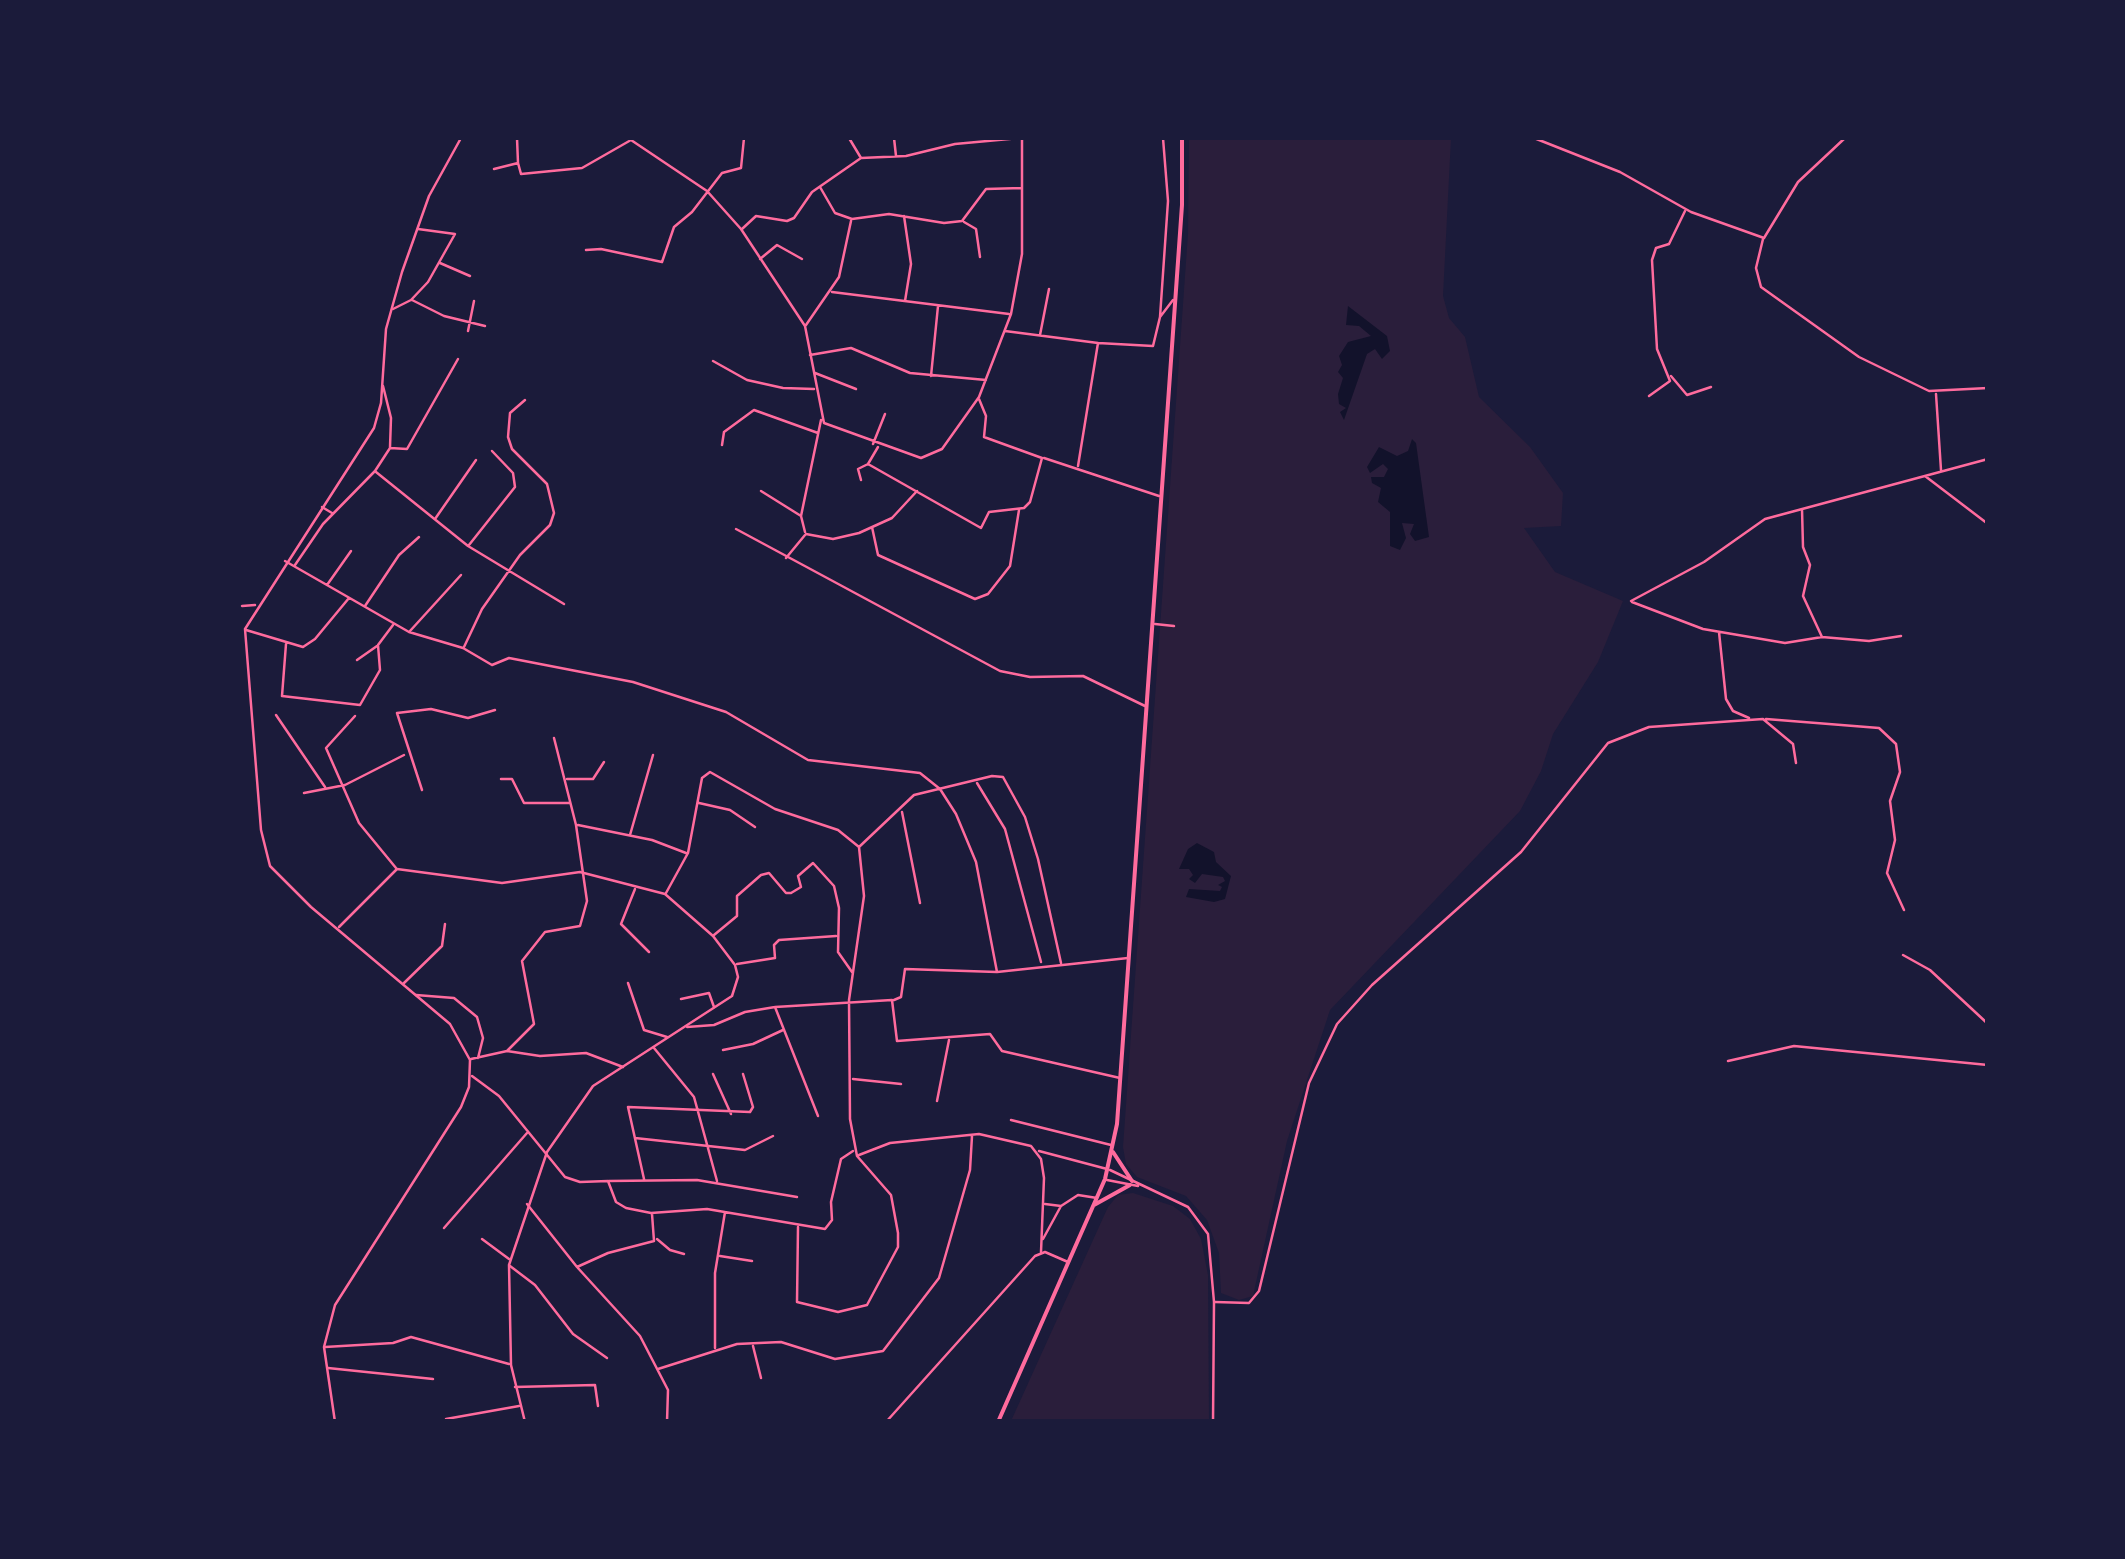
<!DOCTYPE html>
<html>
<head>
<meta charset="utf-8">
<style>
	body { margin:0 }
	#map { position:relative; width:2125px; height:1559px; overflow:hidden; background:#1b1b3a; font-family:"Open Sans",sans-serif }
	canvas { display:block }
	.frame { position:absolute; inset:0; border:140px solid #1b1b3a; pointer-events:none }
</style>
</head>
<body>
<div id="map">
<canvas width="2125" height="1559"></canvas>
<div class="frame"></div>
</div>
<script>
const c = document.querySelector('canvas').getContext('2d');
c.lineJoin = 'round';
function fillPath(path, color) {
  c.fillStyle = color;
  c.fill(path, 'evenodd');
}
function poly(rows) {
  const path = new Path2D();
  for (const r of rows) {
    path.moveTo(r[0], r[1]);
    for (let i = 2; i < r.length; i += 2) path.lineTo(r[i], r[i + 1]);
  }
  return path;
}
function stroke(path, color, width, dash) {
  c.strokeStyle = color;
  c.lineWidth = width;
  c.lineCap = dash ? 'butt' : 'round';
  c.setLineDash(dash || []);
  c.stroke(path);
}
fillPath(poly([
	[1189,138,1451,138,1443,296,1449,318,1465,337,1479,397,1530,447,1563,493,1561,526,1524,528,1555,572,1623,601,1598,662,1553,734,1541,771,1520,811,1330,1010,1287,1141,1253,1296,1239,1300,1221,1293,1219,1253,1207,1220,1186,1196,1137,1177,1126,1164,1123,1147,1188,234],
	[1133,1193,1173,1206,1190,1219,1201,1239,1208,1275,1209,1421,1011,1421,1108,1207,1118,1195]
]), '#2a1e3b');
fillPath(poly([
	[1348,306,1387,336,1390,351,1382,359,1375,349,1367,354,1344,420,1340,412,1346,408,1339,404,1338,394,1343,378,1338,372,1342,365,1339,356,1348,342,1371,336,1359,326,1346,325],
	[1412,439,1416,443,1429,537,1415,541,1410,534,1414,524,1402,523,1406,538,1400,550,1390,546,1390,512,1378,502,1381,488,1372,483,1371,477,1384,477,1388,469,1383,464,1370,473,1367,467,1379,447,1397,456,1408,451],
	[1197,843,1214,852,1216,862,1231,876,1225,899,1214,902,1186,897,1189,889,1220,891,1222,887,1218,885,1225,881,1223,877,1202,874,1195,883,1189,879,1193,875,1189,869,1179,869,1188,849]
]), '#12122b');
stroke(poly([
	[628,138,707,191,741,229,805,326,824,423,921,458,942,449,979,397,1011,314,1022,254,1022,138],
	[894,138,896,156],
	[1706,138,1707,138],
	[861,158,906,156,955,144,1020,138],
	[518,163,521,174,582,168,631,140],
	[494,169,518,163,517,138],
	[820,187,835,213,852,219,889,214,944,223,962,221,986,189,1022,188],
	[904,216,911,264,905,301],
	[964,222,976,229,980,257],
	[742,229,756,216,787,221,794,218,812,192,861,158,849,138],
	[1763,239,1756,268,1761,287,1859,357,1929,391,1988,388],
	[586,250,601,249,662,262,674,227,692,212,722,173,741,168,744,138],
	[760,259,777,245,802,259],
	[440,263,470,276],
	[832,292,1009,314],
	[412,300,444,316,485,326],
	[393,309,411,300,428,282,455,234,418,229],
	[1160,317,1168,201,1163,138],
	[806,325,839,277,851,221],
	[468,331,474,301],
	[1005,331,1098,343,1078,466],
	[1040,335,1049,289],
	[1098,343,1153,346,1160,317,1173,300],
	[810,355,851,348,910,373,986,380],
	[713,361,747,380,783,388,814,389],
	[815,373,856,389],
	[931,376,938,306],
	[1671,376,1687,395,1711,387],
	[383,386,391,418,390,447],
	[1936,394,1941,470],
	[1649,396,1670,381,1657,349,1652,260,1656,248,1669,244,1685,211],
	[873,444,885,414],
	[722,445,724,432,754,410,818,433],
	[1044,458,1159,496],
	[868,464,981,528,989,512,1024,508,1030,502,1042,458,984,437,986,416,979,399],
	[376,472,468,546,564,604],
	[1925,476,1988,524],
	[861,480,858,469,868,464,878,447],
	[761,491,801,516,805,532],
	[322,507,332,513],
	[1802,509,1803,547,1810,565,1803,596,1822,637],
	[801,516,821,420],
	[435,519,476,460],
	[872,527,878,555,975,599,988,594,1010,566,1019,510],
	[736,529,1000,671,1030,677,1083,676,1145,706],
	[806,534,833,539,859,533,892,518,917,491],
	[469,545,515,487,513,473,492,451],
	[786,558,805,535],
	[285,561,409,632,463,648,492,665,509,658,633,682,726,712,808,760,920,773,940,789,956,814,976,862,997,972],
	[295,565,323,524,375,471,390,448,407,449,458,359],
	[327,585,351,551],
	[1631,601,1704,562,1765,519,1988,459],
	[1632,602,1703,629,1785,643,1822,637,1869,641,1901,636],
	[365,606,399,555,419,537],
	[1155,624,1174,626],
	[246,630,303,647,315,639,349,598],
	[410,631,461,575],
	[1719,632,1726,699,1733,711,1749,718],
	[286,644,282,696,360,705,380,670,378,645,393,625],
	[464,647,482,609,520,555,550,525,554,513,547,484,512,449,508,437,510,413,525,400],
	[357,660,377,646],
	[276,715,325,787],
	[355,716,326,748,359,823,396,868],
	[1766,719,1879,728,1896,744,1900,772,1890,801,1895,840,1887,873,1904,910],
	[501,779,512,779,524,803,570,803],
	[567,779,593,779,604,762],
	[977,783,1005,829,1041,962],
	[422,790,397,713,431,709,468,718,495,710],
	[304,793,345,785,404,755],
	[699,803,730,810,755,827],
	[902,812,920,903],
	[578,825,652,840,686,853],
	[630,835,653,755],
	[859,847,914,795,992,776,1003,777,1025,817,1038,859,1061,963],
	[635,889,621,924,649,952],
	[666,893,688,853,702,778,710,772,775,809,838,830,859,847],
	[714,935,737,916,737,896,761,875,769,873,786,893,791,893,801,887,798,876,813,863,834,886,839,908,838,952,852,972],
	[1903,955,1930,970,1988,1024],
	[737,964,775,958,774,945,779,940,836,936],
	[404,983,442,946,445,924],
	[628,983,644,1030,667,1037],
	[416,995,454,998,477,1017,483,1038,478,1058],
	[681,999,709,993,714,1007],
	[894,1000,901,997,905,969,997,972,1128,958],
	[775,1007,818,1116],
	[687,1027,714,1025,745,1012,775,1007,892,1000,897,1041,990,1034,1002,1051,1120,1078],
	[654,1048,694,1097,717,1181],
	[723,1050,753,1044,783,1030],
	[507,1051,534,1024,522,961,545,932,580,926,587,901,576,825,554,738],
	[471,1059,507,1051,540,1056,586,1053,623,1067],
	[1728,1061,1794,1046,1988,1065],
	[713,1074,731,1114],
	[472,1076,499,1096,565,1177,580,1182,608,1181,616,1202,626,1208,651,1213,707,1209,825,1229,832,1220,831,1202,841,1159,853,1151],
	[853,1079,901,1084],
	[937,1101,949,1040],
	[1011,1120,1111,1145],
	[635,1138,745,1150,773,1136],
	[1039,1151,1107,1169],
	[859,1155,890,1143,979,1134,1031,1146,1041,1159,1044,1178,1041,1252],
	[644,1179,628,1107,750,1112,753,1107,743,1074],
	[609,1181,697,1180,797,1197],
	[527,1204,577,1267,640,1336,668,1390,667,1422],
	[1045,1204,1061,1206],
	[798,1227,797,1302,838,1312,867,1305,898,1247,898,1233,891,1195,857,1156,850,1119,849,1000,864,896,859,847],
	[444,1228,527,1133],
	[482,1239,509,1259],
	[657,1239,670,1250,684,1254],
	[1043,1239,1061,1206,1078,1195,1097,1198],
	[720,1256,752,1261],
	[510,1266,535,1285,573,1334,607,1358],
	[577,1267,608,1253,654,1241,652,1214],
	[1215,1302,1249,1303,1259,1291,1309,1083,1337,1024,1372,985,1521,852,1608,743,1649,727,1763,719,1793,744,1796,763],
	[753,1346,761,1378],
	[325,1347,393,1343,411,1337,509,1364],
	[715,1348,715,1273,725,1212],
	[328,1368,433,1379],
	[658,1369,737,1344,781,1342,835,1359,883,1351,939,1278,970,1170,972,1136],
	[515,1387,595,1385,598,1406],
	[446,1419,519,1406]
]), '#ff6b9d', 2.5);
stroke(poly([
	[1534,138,1620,172,1691,212,1764,238,1798,182,1845,138],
	[339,927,397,869,502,883,580,872,665,894,713,936,735,965,738,977,732,996,593,1086,547,1152,509,1265,511,1365,525,1422],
	[886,1422,1035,1256,1045,1252,1068,1262]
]), '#ff6b9d', 2.5);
stroke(poly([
	[242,606,255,605],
	[1110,1170,1188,1207,1208,1234,1214,1302,1213,1422],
	[1107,1180,1138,1186],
	[335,1422,324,1347,335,1305,461,1107,469,1087,470,1060,450,1024,311,907,270,866,261,830,245,629,374,428,381,403,386,329,402,272,429,196,461,138]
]), '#ff6b9d', 2.5);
stroke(poly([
	[1113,1152,1132,1181],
	[1094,1205,1130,1185],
	[998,1422,1105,1179,1117,1124,1182,205,1182,138]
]), '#ff6b9d', 4);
</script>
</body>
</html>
